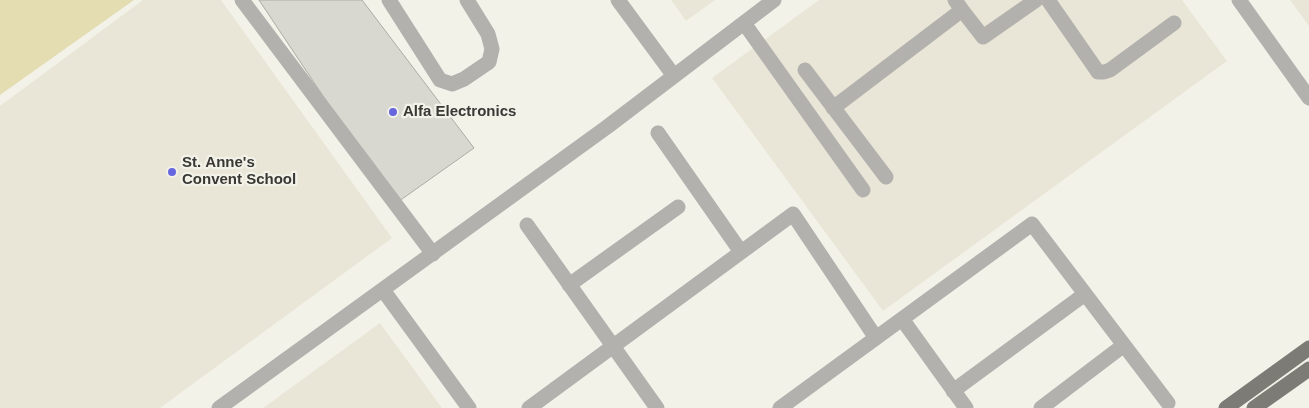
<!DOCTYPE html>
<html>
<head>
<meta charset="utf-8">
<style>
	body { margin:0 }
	canvas { display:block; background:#f3f2e9 }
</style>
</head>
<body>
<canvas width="1309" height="408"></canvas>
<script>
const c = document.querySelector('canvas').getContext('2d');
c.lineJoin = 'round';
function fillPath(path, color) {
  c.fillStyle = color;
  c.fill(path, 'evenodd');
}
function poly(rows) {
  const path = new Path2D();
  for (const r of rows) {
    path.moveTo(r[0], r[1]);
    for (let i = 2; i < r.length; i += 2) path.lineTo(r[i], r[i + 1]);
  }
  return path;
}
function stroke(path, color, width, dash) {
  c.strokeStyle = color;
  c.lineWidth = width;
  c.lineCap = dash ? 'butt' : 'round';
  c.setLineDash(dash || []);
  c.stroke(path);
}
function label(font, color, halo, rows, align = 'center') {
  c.font = font + ' Arial,sans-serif';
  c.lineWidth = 4.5;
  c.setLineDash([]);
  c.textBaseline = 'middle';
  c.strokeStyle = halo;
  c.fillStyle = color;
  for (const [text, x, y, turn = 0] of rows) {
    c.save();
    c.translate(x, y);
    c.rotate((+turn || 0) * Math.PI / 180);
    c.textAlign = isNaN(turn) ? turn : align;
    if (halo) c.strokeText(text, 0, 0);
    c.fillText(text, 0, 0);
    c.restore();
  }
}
fillPath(poly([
	[143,0,221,0,392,238,160,408,0,408,0,106],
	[671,0,715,0,686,21],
	[819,0,1182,0,1227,61,883,311,712,78],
	[1290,0,1309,0,1309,26],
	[380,323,442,408,263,408]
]), '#e9e6d7');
fillPath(poly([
	[0,0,134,0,0,95]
]), '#e4ddb2');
const building = poly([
	[259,0,362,0,474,148,395,204,259,0]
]);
fillPath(building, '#d9d8d0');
stroke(building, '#acaba3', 1);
stroke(poly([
	[242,0,433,254],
	[389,0,440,80,452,84,464,79,489,62,492,49,488,34,467,0],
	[618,0,674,76],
	[1048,0,1098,72,1104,72,1110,70,1174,23],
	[1239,0,1309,98],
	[962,10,983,37,1036,0],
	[744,23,863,190],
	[805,70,886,177],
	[833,108,962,10,955,0],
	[658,133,741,252],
	[527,225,657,408],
	[569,285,678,207],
	[383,290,469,408],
	[902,319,966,408],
	[953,391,1085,294],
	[219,408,607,127,774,0],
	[529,408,793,214,876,338],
	[780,408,1032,224,1168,403],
	[1041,408,1124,345]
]), '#b2b1ad', 15);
stroke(poly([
	[1226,408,1309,348],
	[1254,408,1309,369]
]), '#7c7b75', 15);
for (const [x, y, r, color] of [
	[393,112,5,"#6766df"],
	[172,172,5,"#6766df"]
]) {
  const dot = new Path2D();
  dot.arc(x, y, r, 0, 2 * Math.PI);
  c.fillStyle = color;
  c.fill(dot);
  stroke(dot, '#f3f2e9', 2);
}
label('bold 15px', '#393835', '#f3f2e9', [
	["Alfa Electronics",403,112],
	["St. Anne's",182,163],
	["Convent School",182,180]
], 'left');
</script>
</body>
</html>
